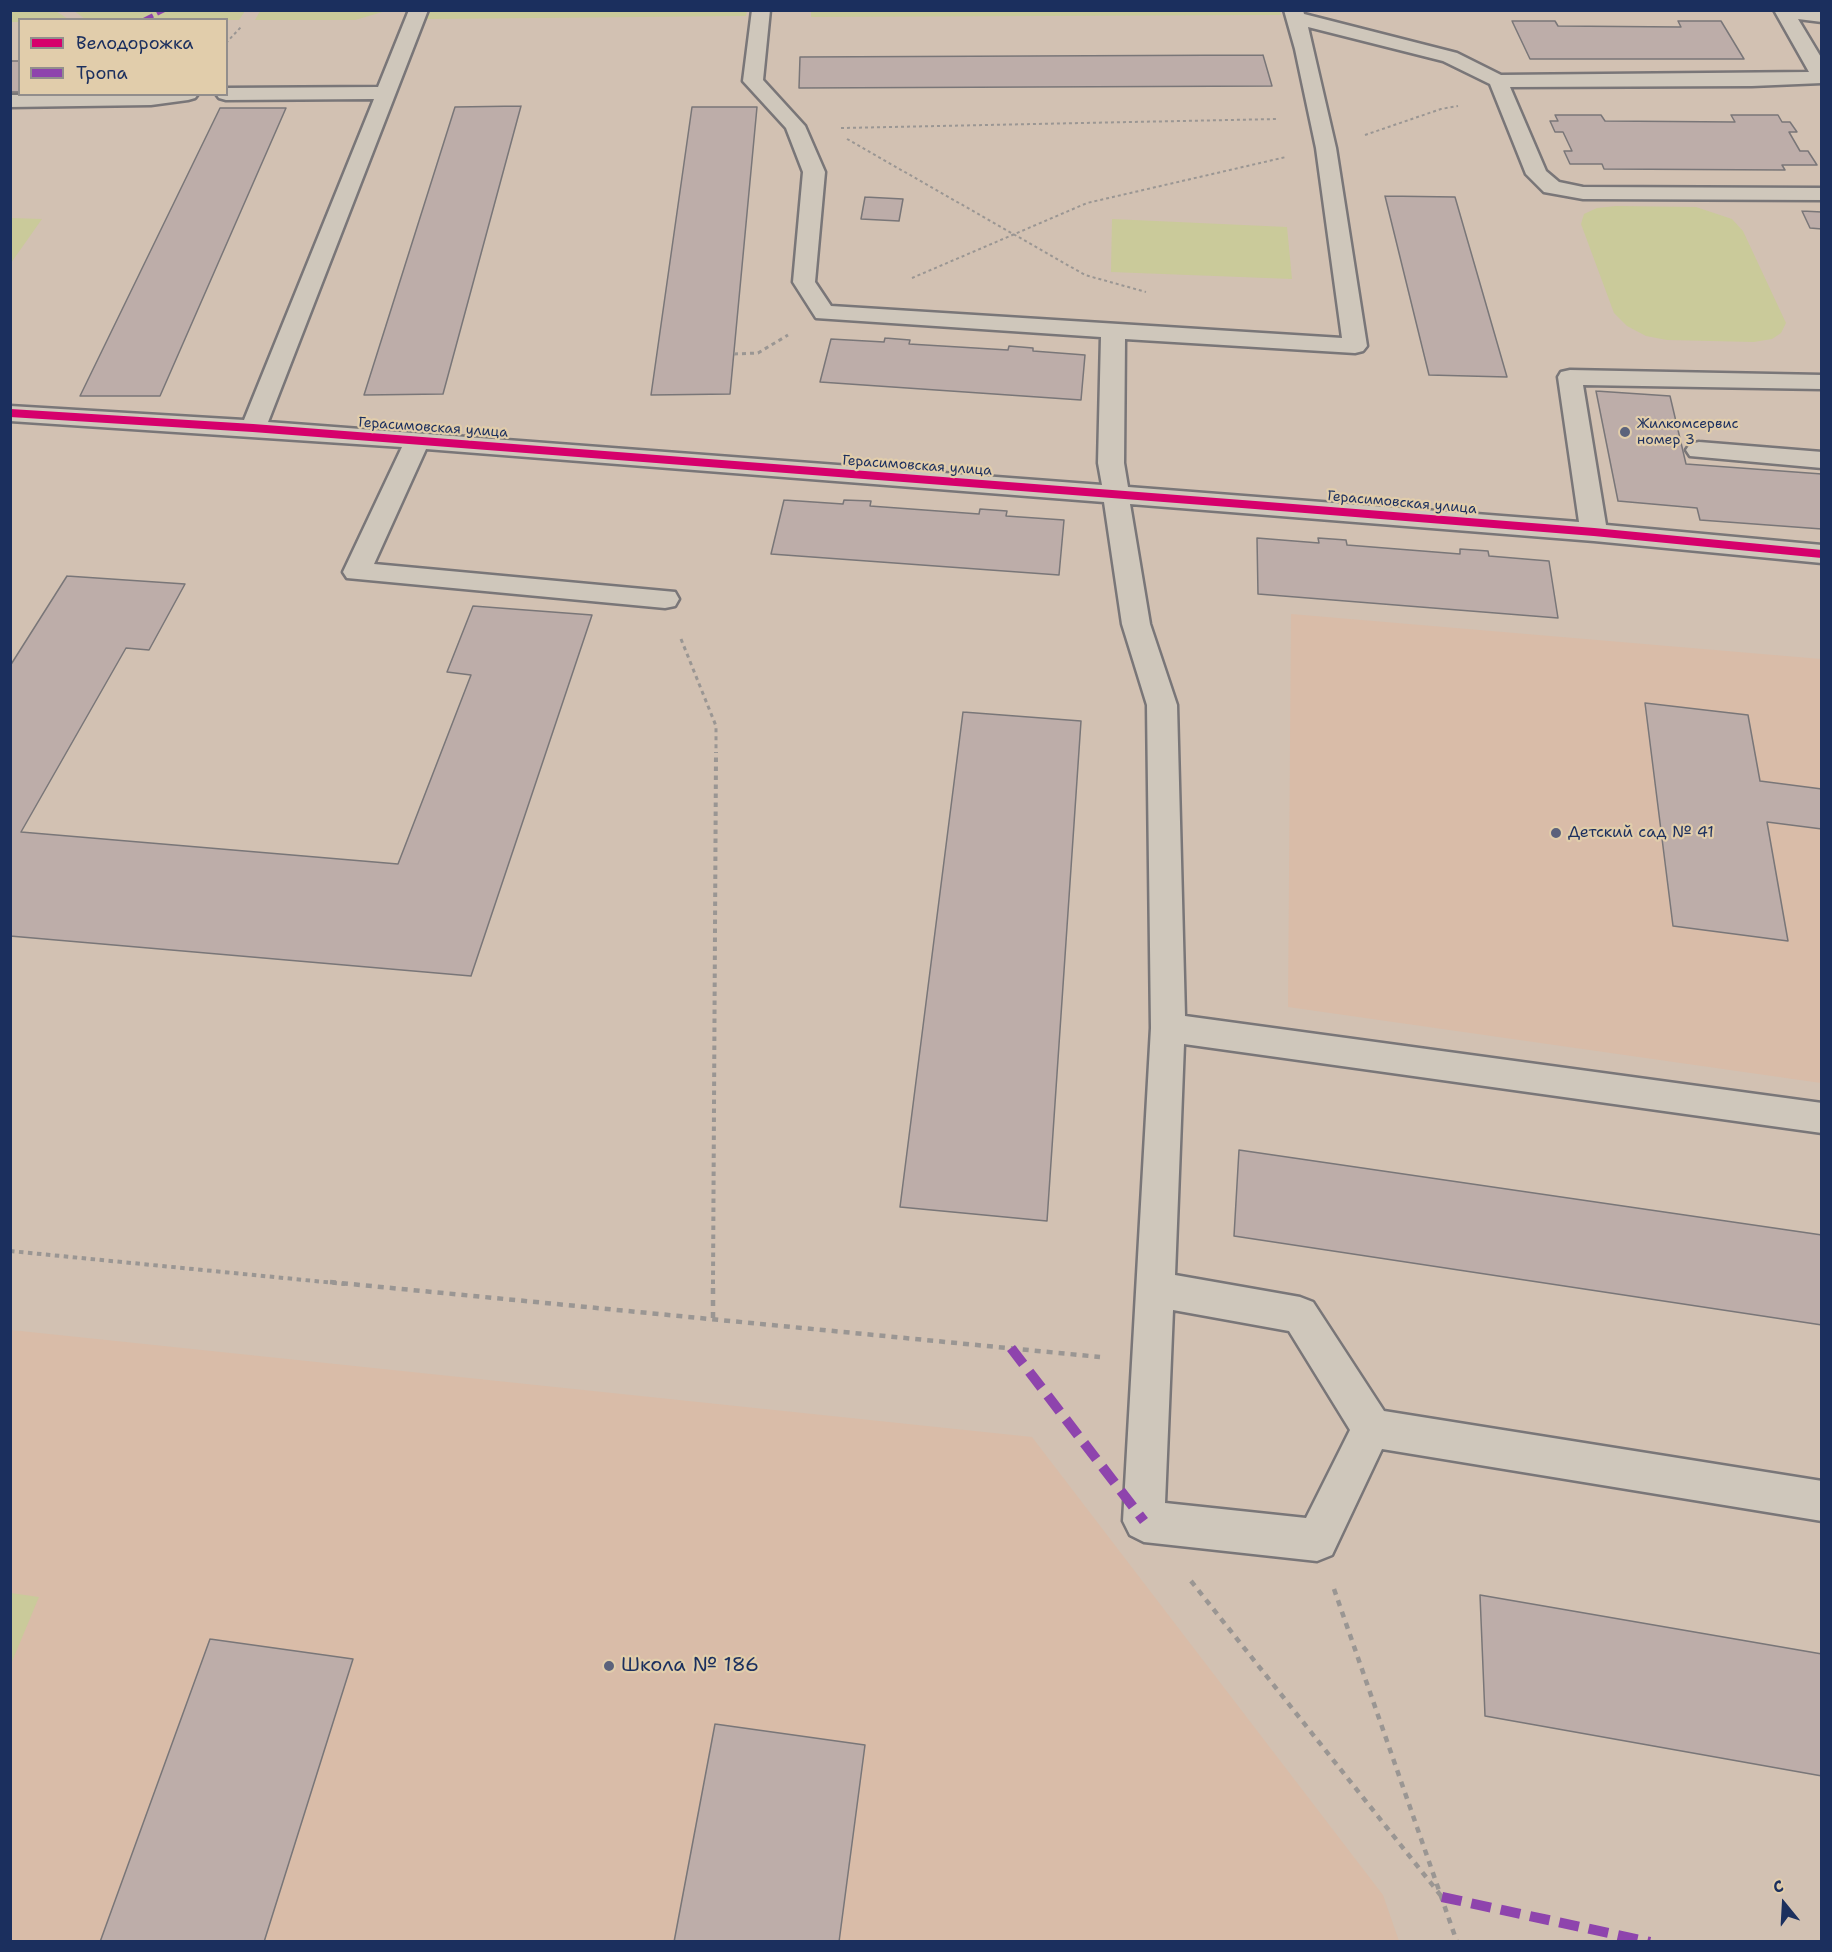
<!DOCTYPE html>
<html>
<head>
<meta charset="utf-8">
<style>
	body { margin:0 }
	#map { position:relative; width:1832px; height:1952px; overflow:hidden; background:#d2c1b2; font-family:"Shantell Sans",sans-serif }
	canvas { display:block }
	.frame { position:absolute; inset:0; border:12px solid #1b2f5e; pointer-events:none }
	.legend { position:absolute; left:18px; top:18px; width:210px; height:78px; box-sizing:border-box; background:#e1cdab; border:2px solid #928e8c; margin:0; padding:8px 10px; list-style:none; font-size:18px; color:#1b2f5e }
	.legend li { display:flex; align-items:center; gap:12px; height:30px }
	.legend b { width:30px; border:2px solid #928e8c }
	.north { position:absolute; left:1754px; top:1874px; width:60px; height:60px; -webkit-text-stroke:4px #e1cdab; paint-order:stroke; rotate:342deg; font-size:16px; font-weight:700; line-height:24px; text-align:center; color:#1b2f5e }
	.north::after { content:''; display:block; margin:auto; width:21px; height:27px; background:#1b2f5e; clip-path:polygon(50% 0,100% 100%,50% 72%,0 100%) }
</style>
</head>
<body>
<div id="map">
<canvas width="1832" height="1952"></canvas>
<div class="frame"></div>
<ul class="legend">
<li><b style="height:8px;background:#d6006c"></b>Велодорожка</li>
<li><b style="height:8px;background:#8e44ad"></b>Тропа</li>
</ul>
<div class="north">С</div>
</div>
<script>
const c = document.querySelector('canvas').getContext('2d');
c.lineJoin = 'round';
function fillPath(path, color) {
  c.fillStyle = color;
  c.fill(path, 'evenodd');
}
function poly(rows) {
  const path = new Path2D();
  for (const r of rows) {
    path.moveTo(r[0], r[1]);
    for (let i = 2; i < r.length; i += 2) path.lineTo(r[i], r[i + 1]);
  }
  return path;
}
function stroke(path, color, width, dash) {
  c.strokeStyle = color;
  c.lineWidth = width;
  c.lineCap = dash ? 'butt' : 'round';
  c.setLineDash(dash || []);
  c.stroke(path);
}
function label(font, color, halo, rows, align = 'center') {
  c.font = font + ' "Shantell Sans",sans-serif';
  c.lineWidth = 4.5;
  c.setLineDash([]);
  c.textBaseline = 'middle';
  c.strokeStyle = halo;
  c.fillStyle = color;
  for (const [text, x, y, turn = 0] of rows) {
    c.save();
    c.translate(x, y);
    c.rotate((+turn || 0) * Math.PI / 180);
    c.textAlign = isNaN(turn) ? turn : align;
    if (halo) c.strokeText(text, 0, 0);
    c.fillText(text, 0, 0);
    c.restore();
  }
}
fillPath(poly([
	[1291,614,1821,659,1821,1083,1288,1007],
	[11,1330,1032,1437,1383,1895,1399,1941,11,1942]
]), '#d9bca8');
fillPath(poly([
	[429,10,747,10,747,11,746,16,426,19],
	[10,11,56,11,68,19,20,20,19,22,11,22],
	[74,11,245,11,239,20,227,20,85,19],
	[260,11,260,10,386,11,355,20,255,20],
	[811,11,1280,10,1281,15,811,17],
	[1616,206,1696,207,1732,219,1743,231,1786,323,1781,333,1772,339,1754,342,1667,340,1646,336,1627,326,1614,313,1581,224,1584,214,1597,208],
	[11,218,42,219,11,263,10,218],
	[1112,219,1287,227,1292,279,1111,272],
	[11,1593,39,1597,11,1664,10,1593]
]), '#caca9a');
const building = poly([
	[1512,21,1555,21,1558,26,1681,27,1678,21,1721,21,1744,59,1530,59,1512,21],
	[1263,55,1272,86,799,88,800,57,1263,55],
	[10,61,20,61,20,92,10,92,10,61],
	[521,106,443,394,364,395,455,107,521,106],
	[692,107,757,107,730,394,651,395,692,107],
	[220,108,286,108,160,396,80,396,220,108],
	[1555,115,1601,115,1605,121,1735,122,1731,115,1778,115,1782,122,1790,122,1797,132,1789,132,1800,151,1808,151,1817,165,1782,165,1785,170,1604,169,1602,164,1570,164,1564,151,1572,151,1563,132,1555,132,1550,121,1558,121,1555,115],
	[1385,196,1455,197,1507,377,1429,375,1385,196],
	[865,197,903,199,899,221,861,219,865,197],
	[1802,211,1822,212,1822,229,1810,228,1802,211],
	[885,338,910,340,909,344,1008,350,1009,346,1033,348,1033,351,1085,355,1081,400,820,382,831,339,884,342,885,338],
	[1596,391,1670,396,1686,464,1822,474,1822,529,1700,520,1697,508,1618,501,1596,391],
	[784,500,843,504,844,500,871,501,870,506,979,514,980,509,1007,511,1006,516,1064,520,1059,575,771,554,784,500],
	[1257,538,1319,543,1318,538,1346,540,1347,545,1460,554,1460,549,1488,551,1489,556,1549,561,1558,618,1258,594,1257,538],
	[67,576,185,584,149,650,126,648,21,832,398,864,471,675,447,672,473,606,592,615,471,976,10,936,10,666,67,576],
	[1645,703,1748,715,1760,781,1822,789,1822,829,1767,822,1788,941,1673,926,1645,703],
	[963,712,1081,721,1047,1221,900,1207,963,712],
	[1239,1150,1822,1235,1822,1325,1234,1236,1239,1150],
	[1480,1595,1822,1654,1822,1776,1485,1716,1480,1595],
	[210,1639,353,1659,264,1942,100,1942,210,1639],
	[715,1724,865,1745,839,1942,674,1942,715,1724]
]);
fillPath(building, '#bdada9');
stroke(building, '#797678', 1.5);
const minor = poly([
	[409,10,428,10,268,422,1102,485,1098,463,1101,337,816,318,793,282,803,172,786,128,743,81,752,10,770,10,763,80,805,126,825,172,815,282,831,306,1342,338,1316,148,1295,49,1284,10,1303,10,1304,14,1457,53,1501,75,1809,72,1774,10,1822,10,1822,22,1798,19,1822,59,1822,83,1752,86,1510,87,1546,171,1559,182,1583,187,1822,188,1822,200,1583,199,1544,192,1526,174,1490,84,1443,61,1308,27,1336,148,1367,346,1363,351,1355,353,1125,339,1124,463,1128,487,1579,522,1558,377,1561,372,1570,370,1822,375,1822,389,1583,385,1606,525,1822,545,1822,563,1594,541,1130,504,1150,624,1177,705,1185,1016,1822,1103,1822,1133,1184,1044,1175,1275,1300,1297,1313,1302,1384,1411,1822,1481,1822,1521,1382,1449,1332,1555,1317,1561,1144,1542,1130,1535,1123,1521,1151,1028,1147,705,1122,624,1104,502,426,449,374,564,675,592,679,599,675,606,665,608,347,578,343,572,402,447,10,421,10,406,244,420,374,99,226,100,219,98,216,94,226,94,226,88,378,87,409,10],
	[1173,1310,1289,1331,1350,1430,1306,1518,1165,1503,1173,1310],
	[198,94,195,98,188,100,151,105,10,107,10,95,198,94],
	[1699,442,1822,452,1822,468,1690,456,1686,450,1690,444,1699,442]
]);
stroke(minor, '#797678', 5);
stroke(poly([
	[226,43,241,27],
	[841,128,1277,119],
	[1365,135,1441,109,1458,106],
	[847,139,1085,275,1146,292],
	[912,278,1087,203,1286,157]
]), '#9a9693', 2, [3, 3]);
stroke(poly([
	[734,354,758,353,788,335],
	[681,639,716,726,716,753]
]), '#9a9693', 3, [4, 4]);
stroke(poly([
	[10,1251,345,1284],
	[713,1284,716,752]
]), '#9a9693', 4, [4.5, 4.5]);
stroke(poly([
	[330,1282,1100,1357],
	[713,1318,713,1282],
	[1191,1581,1442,1897],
	[1334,1589,1457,1942]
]), '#9a9693', 4.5, [6, 6]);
fillPath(minor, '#cfc7bb');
stroke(poly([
	[144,20,164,10]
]), '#8e44ad', 4.5, [10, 4.5]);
stroke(poly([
	[1011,1348,1144,1521],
	[1442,1897,1650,1942]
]), '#8e44ad', 10, [20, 10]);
stroke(poly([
	[10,413,253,428,1255,505,1594,532,1822,554]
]), '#d6006c', 8);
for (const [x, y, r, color] of [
	[1625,432,6,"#5b627b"],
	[1556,833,6,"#5b627b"],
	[609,1666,6,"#5b627b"]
]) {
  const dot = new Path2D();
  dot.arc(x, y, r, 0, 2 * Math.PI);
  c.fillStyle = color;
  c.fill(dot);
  stroke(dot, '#e1cdab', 2);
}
label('14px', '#1b2f5e', '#e1cdab', [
	["Жилкомсервис",1637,424],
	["номер 3",1637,440]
], 'left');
label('14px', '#1b2f5e', '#e1cdab', [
	["Герасимовская улица",433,428,4],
	["Герасимовская улица",917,466,4],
	["Герасимовская улица",1402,503,5]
]);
label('16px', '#1b2f5e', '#e1cdab', [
	["Детский сад № 41",1568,833]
], 'left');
label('20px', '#1b2f5e', '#e1cdab', [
	["Школа № 186",621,1666]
], 'left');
</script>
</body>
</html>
